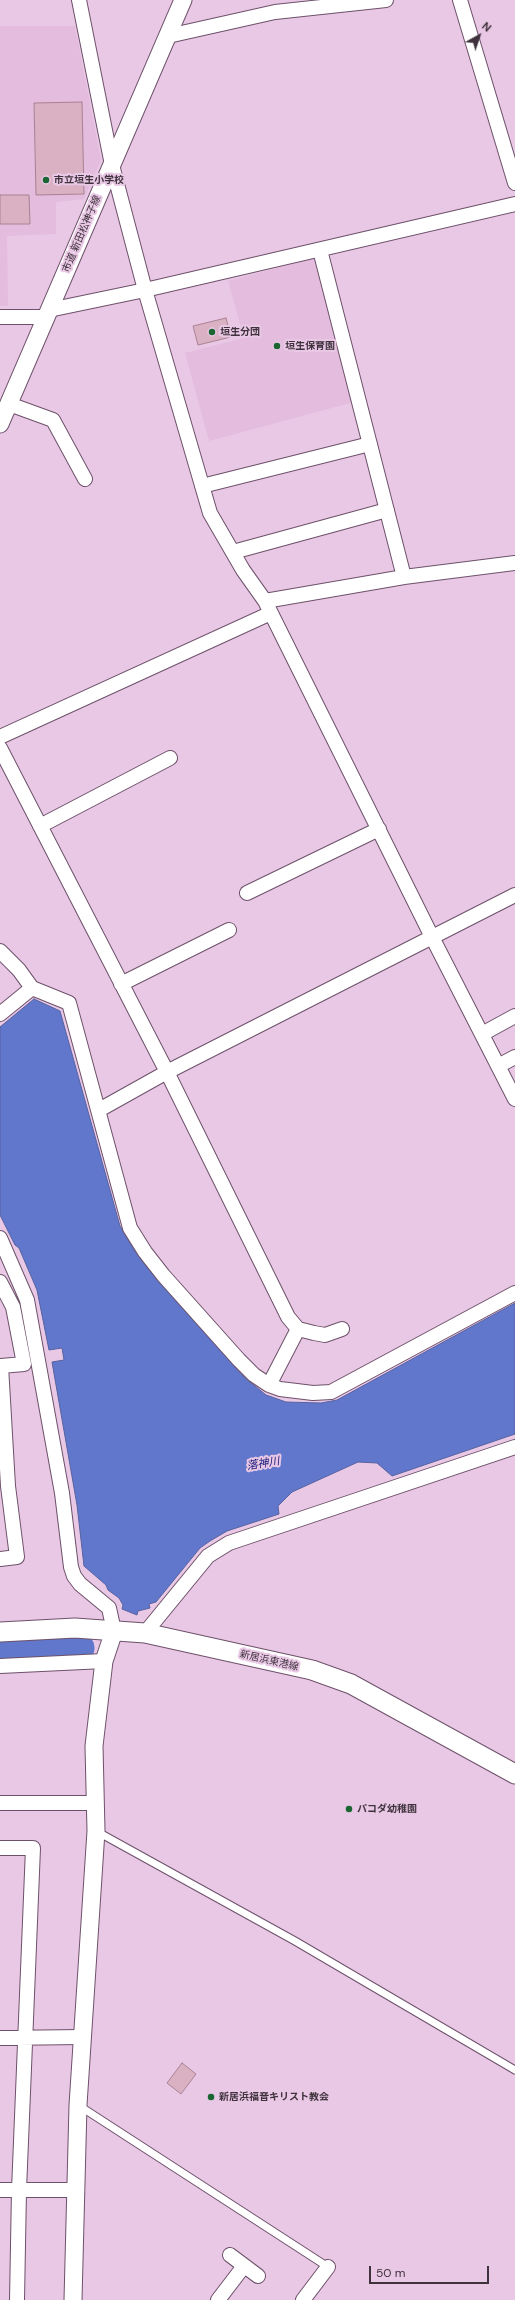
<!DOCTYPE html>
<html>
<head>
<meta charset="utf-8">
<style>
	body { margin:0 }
	#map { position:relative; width:515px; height:2300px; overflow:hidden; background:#e9c8e5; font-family:"DM Sans",sans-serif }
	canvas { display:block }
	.north { position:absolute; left:459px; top:16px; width:40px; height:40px; -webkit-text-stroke:3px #e9c8e5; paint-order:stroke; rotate:40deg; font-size:11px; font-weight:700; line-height:16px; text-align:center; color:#3f323d }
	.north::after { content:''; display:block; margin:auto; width:14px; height:18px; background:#3f323d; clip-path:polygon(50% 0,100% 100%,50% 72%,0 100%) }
	.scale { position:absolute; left:369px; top:2266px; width:120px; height:18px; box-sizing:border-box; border:2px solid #3f323d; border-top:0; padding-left:5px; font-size:12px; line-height:14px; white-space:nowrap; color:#3f323d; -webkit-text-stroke:3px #e9c8e5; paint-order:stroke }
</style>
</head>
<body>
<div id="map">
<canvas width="515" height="2300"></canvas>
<div class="north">N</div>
<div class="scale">50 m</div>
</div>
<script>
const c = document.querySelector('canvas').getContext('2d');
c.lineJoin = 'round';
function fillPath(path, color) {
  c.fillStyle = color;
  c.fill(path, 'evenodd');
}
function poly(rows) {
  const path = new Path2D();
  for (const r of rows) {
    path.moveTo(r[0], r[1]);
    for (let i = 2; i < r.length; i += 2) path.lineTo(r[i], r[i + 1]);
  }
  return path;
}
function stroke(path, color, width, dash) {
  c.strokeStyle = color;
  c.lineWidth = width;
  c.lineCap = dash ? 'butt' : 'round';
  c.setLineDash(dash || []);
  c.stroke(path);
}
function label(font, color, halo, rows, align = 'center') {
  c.font = font + ' "DM Sans","Noto Sans JP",sans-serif';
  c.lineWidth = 4;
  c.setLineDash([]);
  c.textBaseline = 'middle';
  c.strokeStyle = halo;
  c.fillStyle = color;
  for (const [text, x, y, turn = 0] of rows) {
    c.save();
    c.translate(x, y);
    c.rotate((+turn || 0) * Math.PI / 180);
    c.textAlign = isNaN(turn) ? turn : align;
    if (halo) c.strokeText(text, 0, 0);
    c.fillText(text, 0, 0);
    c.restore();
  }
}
fillPath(poly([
	[0,26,75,26,101,160,84,199,56,202,56,234,7,236,8,306,0,306],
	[315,258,354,402,209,441,185,353,244,338,228,281]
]), '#e3bcde');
const water = poly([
	[34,999,60,1011,120,1226,136,1253,159,1282,244,1377,266,1395,286,1402,321,1403,337,1400,515,1303,515,1434,392,1476,377,1463,358,1462,292,1492,278,1506,279,1514,227,1531,210,1541,200,1548,156,1602,149,1604,150,1608,138,1611,137,1615,122,1609,123,1605,119,1598,108,1590,106,1585,84,1566,77,1505,52,1362,64,1360,62,1348,49,1350,37,1290,19,1248,15,1245,0,1215,0,1027,34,999]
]);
fillPath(water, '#6077cb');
stroke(water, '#5662a0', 1);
stroke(poly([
	[0,1651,80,1648]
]), '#6077cb', 29);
const building = poly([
	[82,102,84,194,36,195,34,103,82,102],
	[0,195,29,195,30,224,0,224,0,195],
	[226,318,231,337,198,345,193,326,226,318],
	[182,2063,196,2074,181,2094,167,2083,182,2063]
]);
fillPath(building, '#dab1c3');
stroke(building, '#a98293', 1);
const service = poly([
	[96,1831,295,1941,515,2070],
	[78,2105,328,2267]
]);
const minor = poly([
	[79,0,112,165,145,290,210,513,243,570,265,601,404,577,515,563],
	[460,0,515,183],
	[168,36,275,12,386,0],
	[320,250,404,577],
	[49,310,145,290,515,204],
	[0,317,46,317],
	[9,404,53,420,85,479],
	[202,486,370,444],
	[233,552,387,510],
	[265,601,432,937,515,1099],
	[0,737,271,613],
	[0,748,167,1072,288,1317,298,1329,314,1333,325,1335,342,1329],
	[40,826,170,758],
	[247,893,379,829],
	[0,951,19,970,32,988],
	[121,984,229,930],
	[0,1014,32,988,69,1003,130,1228,145,1252,163,1275,239,1360,254,1375,269,1385,298,1329],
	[482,1034,515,1016],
	[498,1066,515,1057],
	[99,1110,167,1072,515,895],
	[0,1238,27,1300,62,1493,71,1567,74,1576,80,1584,109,1608,114,1631],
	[0,1282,13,1307,24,1364,1,1366,8,1486,17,1557,0,1559],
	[269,1385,280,1389,313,1393,331,1392,515,1293],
	[145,1633,208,1556,229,1543,515,1447],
	[0,1666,104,1661],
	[0,1803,96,1803],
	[0,1848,33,1848,19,2190,17,2300],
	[0,2038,82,2037],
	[0,2190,75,2190],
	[230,2255,258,2276],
	[218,2300,244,2266],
	[303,2300,328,2267]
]);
const tertiary = poly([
	[0,424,183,0],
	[73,2300,78,2105,96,1831,94,1746,104,1661,114,1631]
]);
const secondary = poly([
	[0,1632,75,1628,145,1633,312,1670,351,1684,515,1774]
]);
stroke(service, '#6d516a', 9);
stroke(minor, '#6d516a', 16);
stroke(tertiary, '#6d516a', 19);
stroke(secondary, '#6d516a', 21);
stroke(service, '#fff', 7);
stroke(minor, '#fff', 14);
stroke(tertiary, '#fff', 17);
stroke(secondary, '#fff', 19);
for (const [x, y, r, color] of [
	[46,180,4,"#1b6533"],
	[212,332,4,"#1b6533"],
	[277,346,4,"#1b6533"],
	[349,1809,4,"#1b6533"],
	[211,2097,4,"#1b6533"]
]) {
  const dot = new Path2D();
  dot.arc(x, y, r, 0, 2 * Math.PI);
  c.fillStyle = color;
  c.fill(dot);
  stroke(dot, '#e9c8e5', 1.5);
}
label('bold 10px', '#3f323d', '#e9c8e5', [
	["市立垣生小学校",54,180],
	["垣生分団",220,332],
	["垣生保育園",285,346],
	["パコダ幼稚園",357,1809],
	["新居浜福音キリスト教会",219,2097]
], 'left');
label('10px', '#3f323d', '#e9c8e5', [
	["市道 新田松神子線",82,234,-67],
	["新居浜東港線",269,1661,13]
]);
label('italic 11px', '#131477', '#e9c8e5', [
	["落神川",263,1464,-9]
]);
</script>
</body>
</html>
